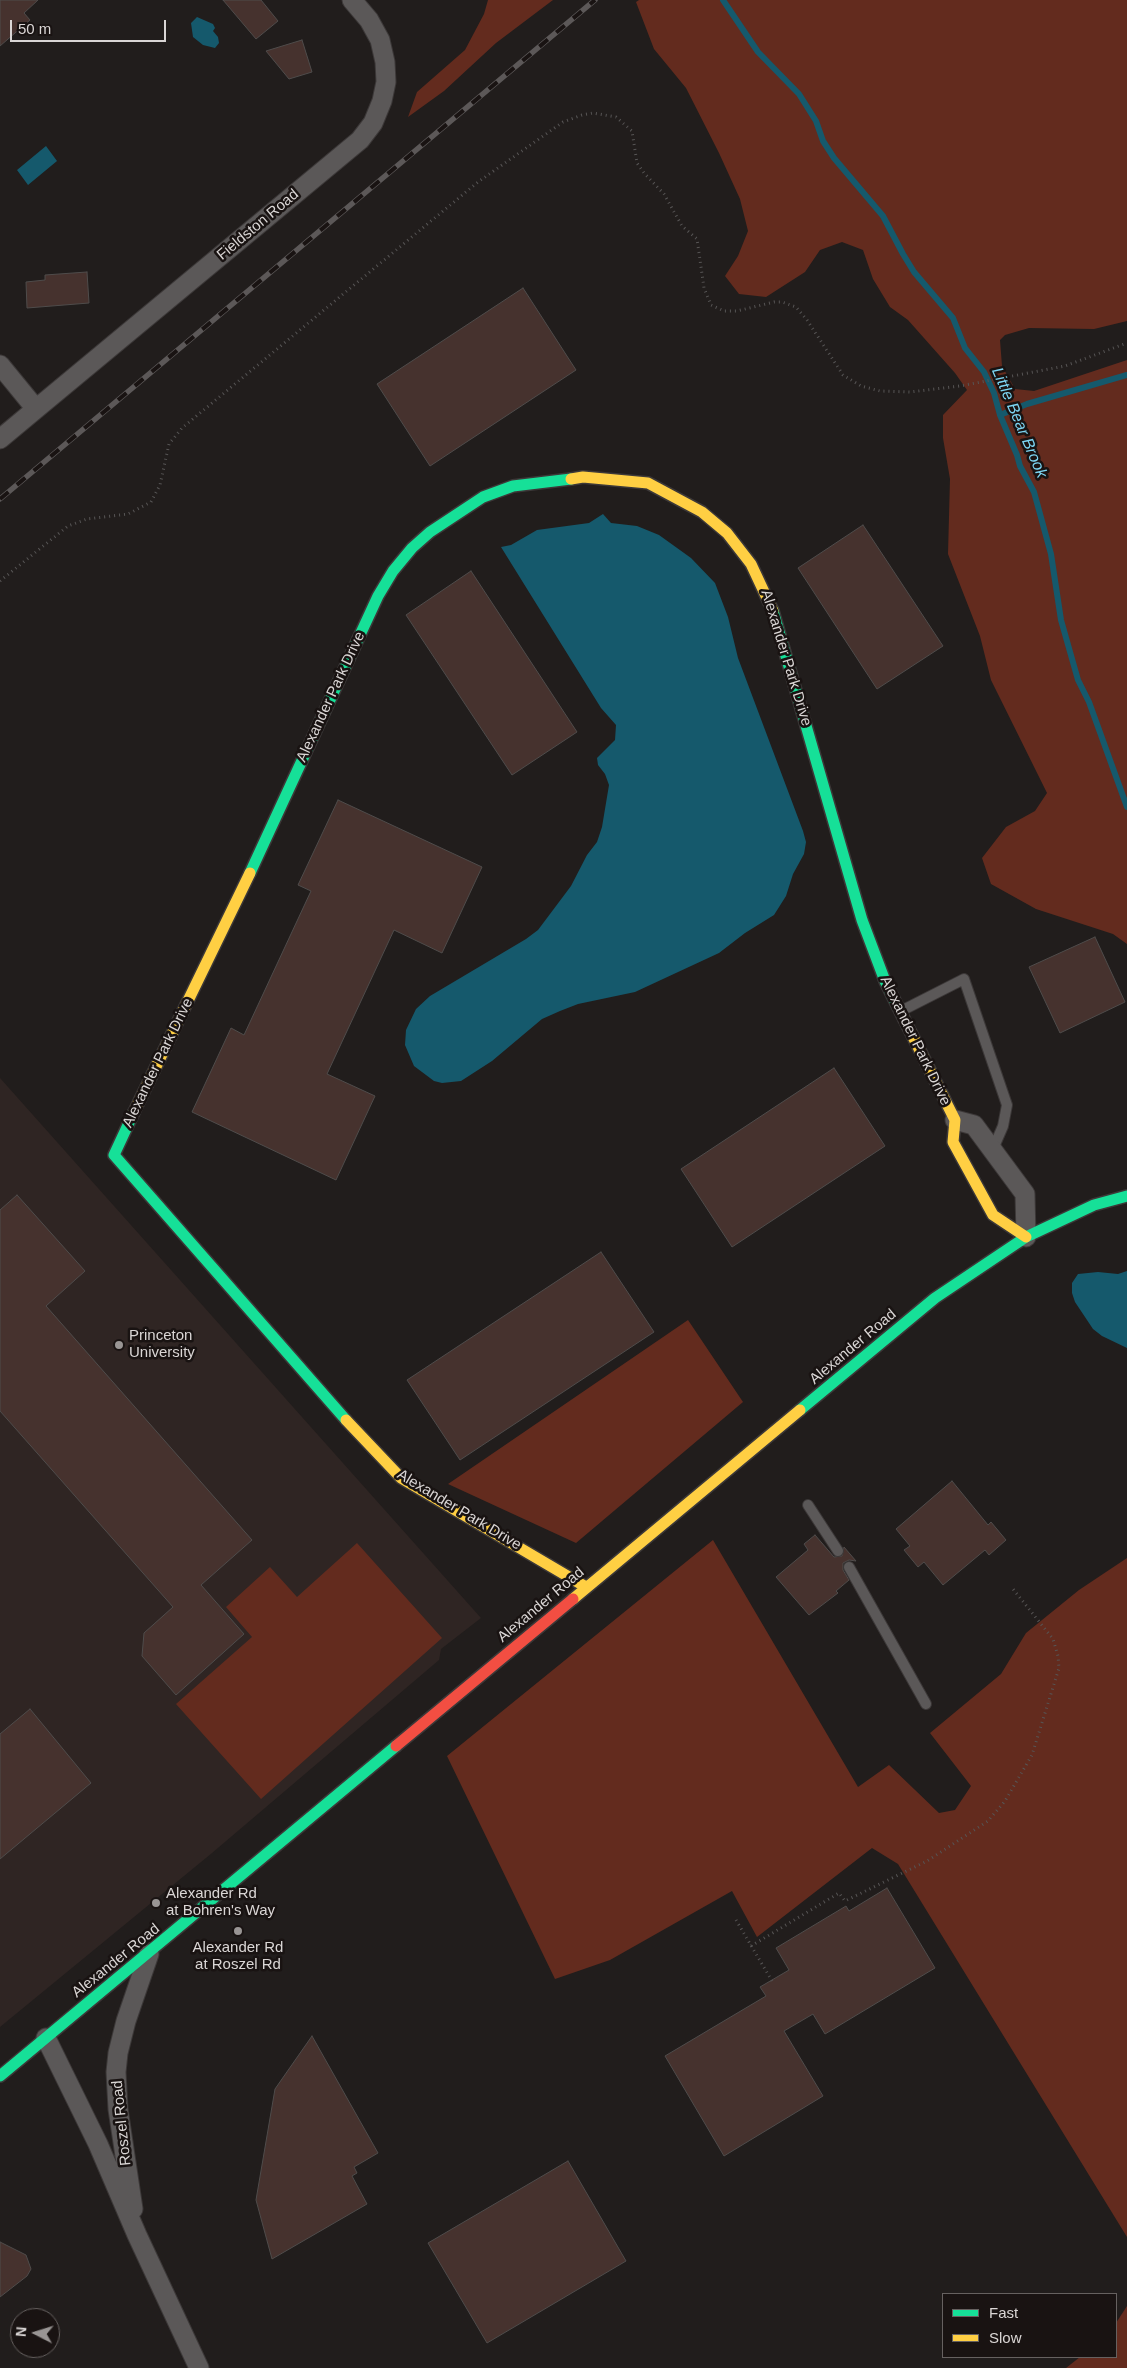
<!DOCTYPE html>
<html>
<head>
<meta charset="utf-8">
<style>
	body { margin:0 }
	#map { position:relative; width:1127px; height:2368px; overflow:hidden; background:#211d1c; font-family:Arial,sans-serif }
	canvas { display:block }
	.legend { position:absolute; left:942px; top:2293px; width:175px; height:65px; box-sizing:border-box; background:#191312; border:1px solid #666160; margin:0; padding:6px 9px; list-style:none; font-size:15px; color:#dad6d5 }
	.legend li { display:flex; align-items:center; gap:10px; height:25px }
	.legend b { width:25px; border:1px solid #666160 }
	.north { position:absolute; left:10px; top:2308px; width:50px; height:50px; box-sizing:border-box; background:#191312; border:1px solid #666160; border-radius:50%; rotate:275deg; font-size:14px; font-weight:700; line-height:20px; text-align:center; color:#dad6d5 }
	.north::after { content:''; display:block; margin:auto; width:18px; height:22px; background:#999594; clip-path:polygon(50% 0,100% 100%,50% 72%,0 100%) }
	.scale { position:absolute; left:10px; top:20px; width:156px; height:22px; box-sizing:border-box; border:2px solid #dad6d5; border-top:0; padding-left:6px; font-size:15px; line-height:18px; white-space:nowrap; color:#dad6d5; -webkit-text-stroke:4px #191312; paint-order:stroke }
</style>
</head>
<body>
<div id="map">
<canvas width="1127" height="2368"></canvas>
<ul class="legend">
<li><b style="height:6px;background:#16e098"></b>Fast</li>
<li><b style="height:6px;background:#ffcf43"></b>Slow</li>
</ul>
<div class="north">N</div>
<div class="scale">50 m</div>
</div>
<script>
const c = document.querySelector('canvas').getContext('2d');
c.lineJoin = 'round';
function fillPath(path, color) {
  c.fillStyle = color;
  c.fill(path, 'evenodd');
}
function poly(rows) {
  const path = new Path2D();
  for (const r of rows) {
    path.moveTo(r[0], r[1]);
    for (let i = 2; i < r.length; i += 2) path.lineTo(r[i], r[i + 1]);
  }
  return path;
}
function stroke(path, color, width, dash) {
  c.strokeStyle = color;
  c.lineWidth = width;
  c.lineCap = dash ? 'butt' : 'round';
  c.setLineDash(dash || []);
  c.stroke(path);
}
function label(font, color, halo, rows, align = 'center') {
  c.font = font + ' Arial,sans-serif';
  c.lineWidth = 5;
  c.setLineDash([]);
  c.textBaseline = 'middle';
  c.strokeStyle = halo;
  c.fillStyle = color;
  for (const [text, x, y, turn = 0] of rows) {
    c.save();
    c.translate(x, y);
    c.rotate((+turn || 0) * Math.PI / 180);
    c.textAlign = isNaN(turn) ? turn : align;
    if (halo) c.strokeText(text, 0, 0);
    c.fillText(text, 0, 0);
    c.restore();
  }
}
fillPath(poly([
	[0,1078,481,1618,441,1649,439,1660,212,1853,0,2027]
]), '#2f2523');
fillPath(poly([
	[488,0,553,0,496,43,444,91,408,117,417,92,465,50,484,14],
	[639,0,1127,0,1127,321,1094,329,1029,328,1005,335,1000,340,1002,366,1015,389,1034,391,1127,360,1127,944,1113,934,1036,909,991,884,982,858,1006,827,1035,811,1047,793,991,680,980,636,948,554,950,479,943,438,943,415,967,390,955,373,908,320,890,307,873,279,863,250,842,242,820,250,805,272,766,297,739,294,725,276,738,256,748,231,740,199,719,153,686,88,654,49,636,2],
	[688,1320,743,1402,576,1543,448,1484],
	[713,1540,858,1787,889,1765,939,1813,955,1810,971,1786,930,1733,1001,1674,1026,1633,1079,1590,1127,1558,1127,2237,898,1864,872,1848,757,1937,732,1891,610,1960,555,1979,447,1756],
	[357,1543,442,1638,261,1799,176,1704,252,1637,226,1607,270,1567,297,1597],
	[1127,2306,1127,2368,1066,2368,1080,2357,1116,2357,1116,2323]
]), '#632b1e');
fillPath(poly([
	[197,17,213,24,215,28,213,31,218,37,219,43,215,48,203,45,193,37,191,23],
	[46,146,57,161,28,185,17,170],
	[603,514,611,523,637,526,659,535,691,558,715,583,728,617,738,658,803,831,806,842,804,854,793,874,786,896,774,915,745,933,719,953,635,992,578,1004,560,1011,542,1019,492,1061,461,1081,442,1083,434,1081,414,1066,405,1045,406,1030,416,1009,430,996,526,939,538,930,571,886,587,855,597,842,602,827,609,785,605,774,598,765,597,758,615,740,616,725,601,708,501,547,511,545,537,530,589,523],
	[1127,1271,1127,1348,1102,1336,1093,1329,1075,1302,1072,1293,1072,1283,1078,1274,1098,1272,1118,1274]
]), '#15596c');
stroke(poly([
	[723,0,758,52,799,94,816,121,823,141,834,158,883,216,903,254,914,272,953,318,965,348,984,372,994,393,1000,415,1017,455,1020,466,1034,492,1051,554,1061,620,1078,680,1089,702,1127,807],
	[1000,415,1027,404,1127,375]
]), '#15596c', 6);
const building = poly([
	[0,0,38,0,24,13,30,20,0,46,0,0],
	[223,0,261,0,278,21,256,39,223,0],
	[302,40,312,72,289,79,266,51,302,40],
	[87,272,89,303,27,308,26,282,45,280,45,275,87,272],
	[523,288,576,370,430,466,377,384,523,288],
	[863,525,943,646,877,689,798,568,863,525],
	[471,571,577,732,512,775,406,615,471,571],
	[338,800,482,867,442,953,394,930,327,1074,375,1096,336,1180,192,1112,231,1028,244,1035,311,891,298,885,338,800],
	[1095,937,1125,1002,1060,1033,1029,967,1095,937],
	[834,1068,885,1146,732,1247,681,1169,834,1068],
	[17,1195,85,1271,46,1306,252,1540,201,1585,244,1634,176,1695,142,1656,144,1633,173,1607,0,1411,0,1210,17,1195],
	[601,1252,654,1332,460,1460,407,1380,601,1252],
	[952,1481,988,1525,991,1522,1006,1540,989,1555,985,1550,943,1585,924,1562,918,1567,904,1550,910,1546,896,1529,952,1481],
	[815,1535,834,1557,842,1556,844,1547,856,1561,849,1560,843,1563,843,1570,849,1580,836,1591,838,1593,809,1615,776,1577,808,1550,804,1544,815,1535],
	[30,1709,91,1783,0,1859,0,1734,30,1709],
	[887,1888,935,1968,825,2034,813,2014,784,2031,823,2096,724,2156,665,2056,766,1996,760,1987,789,1970,776,1948,846,1906,849,1911,887,1888],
	[312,2036,378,2153,354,2167,357,2173,352,2176,367,2204,272,2259,256,2200,275,2089,312,2036],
	[568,2161,626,2261,487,2343,428,2243,568,2161],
	[0,2242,26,2255,31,2269,27,2276,0,2297,0,2242]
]);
fillPath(building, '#46322e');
stroke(building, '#4f4c4b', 1);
const lane = poly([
	[901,1011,964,979,1007,1105,1003,1126,993,1149],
	[808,1505,838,1551],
	[849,1567,926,1704]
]);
const street = poly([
	[0,365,36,409,360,140,373,123,382,101,386,82,385,62,380,40,369,20,352,0],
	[0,439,36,409],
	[955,1120,974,1125,1025,1194,1026,1237],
	[46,2038,98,2144,137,2235,199,2368],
	[133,2209,118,2109,116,2072,118,2053,126,2021,149,1954]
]);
const fast = poly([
	[773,611,862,920,885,981,904,1019],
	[250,873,378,596,393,571,412,548,430,532,483,497,513,486,571,479],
	[134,1112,114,1155,346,1420],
	[800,1410,935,1298,1026,1237,1094,1205,1127,1196],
	[0,2076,396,1746]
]);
const slow = poly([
	[571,479,583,477,648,483,702,512,727,533,751,564,773,611],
	[904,1019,955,1120,953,1142,993,1215,1026,1237],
	[134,1112,250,873],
	[346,1420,401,1478,586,1587],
	[573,1599,800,1410]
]);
const jam = poly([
	[396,1746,573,1599]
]);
stroke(lane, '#3c3838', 12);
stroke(street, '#3c3838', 21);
stroke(fast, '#3c3838', 14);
stroke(slow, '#3c3838', 14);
stroke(jam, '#3c3838', 14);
stroke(poly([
	[0,581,68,526,87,519,128,514,151,502,160,485,169,444,182,428,478,182,563,122,582,115,593,113,616,117,632,131,637,163,644,173,664,194,682,226,697,239,704,288,711,305,724,311,737,311,774,302,782,302,796,307,807,320,843,375,861,386,880,391,910,392,960,386,1065,366,1127,343],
	[736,1920,772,1981],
	[751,1946,839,1893,845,1901,927,1861,988,1821,1005,1801,1032,1755,1059,1668,1058,1656,1053,1639,1013,1589]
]), '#575555', 3, [1, 4]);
stroke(lane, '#5b5858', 10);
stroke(street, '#5b5858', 19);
stroke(fast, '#16e098', 11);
stroke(slow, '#ffcf43', 11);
stroke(jam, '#f24e42', 11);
const rail = poly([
	[0,499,595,0]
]);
stroke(rail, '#5c5858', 5.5);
stroke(rail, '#191312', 4, [11]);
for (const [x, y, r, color] of [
	[119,1345,5,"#999594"],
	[156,1903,5,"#999594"],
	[238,1931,5,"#999594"]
]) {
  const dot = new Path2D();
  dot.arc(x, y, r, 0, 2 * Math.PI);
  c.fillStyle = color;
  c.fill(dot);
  stroke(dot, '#191312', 2);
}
label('15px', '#dad6d5', '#191312', [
	["Fieldston Road",258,225,-40],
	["Alexander Park Drive",786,658,73],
	["Alexander Park Drive",331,697,-65],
	["Alexander Park Drive",915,1041,64],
	["Alexander Park Drive",158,1063,-64],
	["Alexander Road",853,1347,-40],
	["Alexander Park Drive",459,1510,31],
	["Alexander Road",541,1605,-40],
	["Alexander Road",116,1961,-39],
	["Roszel Road",122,2123,-96]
]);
label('15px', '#dad6d5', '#191312', [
	["Princeton",129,1336],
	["University",129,1353],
	["Alexander Rd",166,1894],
	["at Bohren's Way",166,1911],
	["Alexander Rd",238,1948,"center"],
	["at Roszel Rd",238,1965,"center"]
], 'left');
label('italic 16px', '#7dd5f3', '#191312', [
	["Little Bear Brook",1019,423,67]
]);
</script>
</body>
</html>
